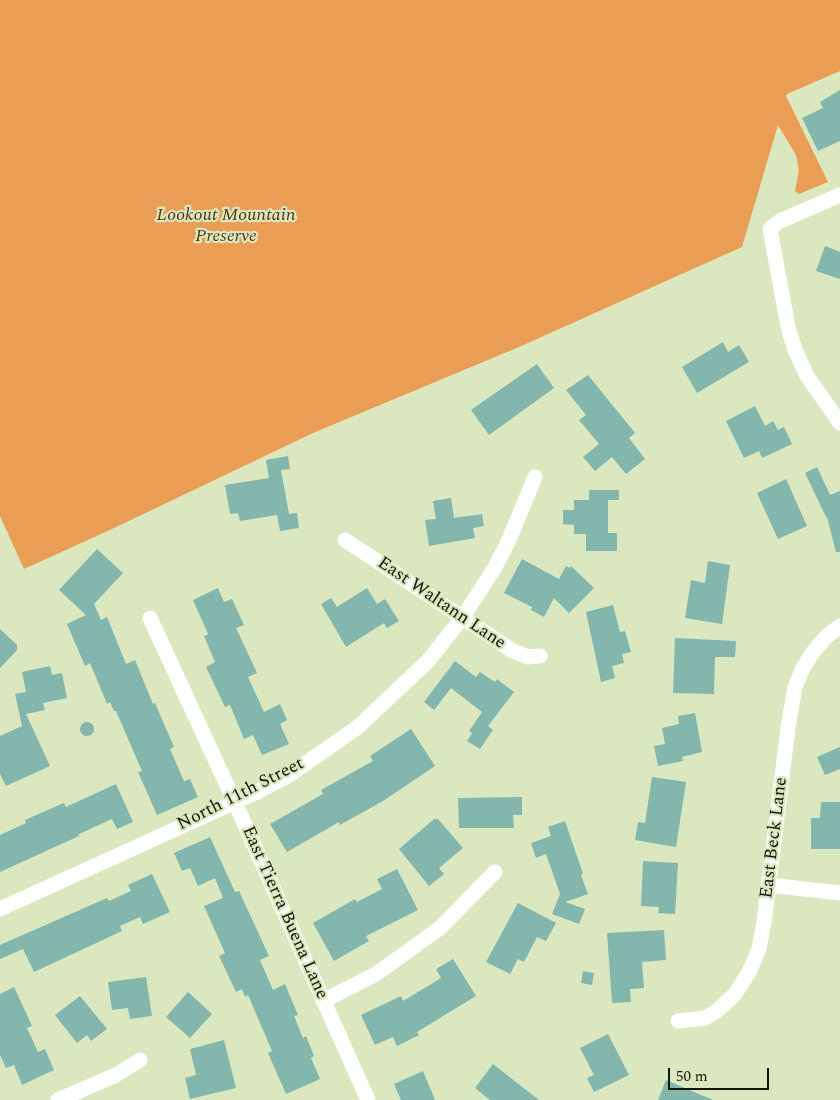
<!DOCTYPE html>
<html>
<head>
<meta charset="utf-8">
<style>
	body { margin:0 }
	#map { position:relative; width:840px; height:1100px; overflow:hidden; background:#dbe8bf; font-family:Spectral,serif }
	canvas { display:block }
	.scale { position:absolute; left:668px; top:1068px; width:101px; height:22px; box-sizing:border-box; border:2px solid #111507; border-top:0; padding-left:6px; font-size:15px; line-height:18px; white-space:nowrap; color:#111507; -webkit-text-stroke:4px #dbe8bf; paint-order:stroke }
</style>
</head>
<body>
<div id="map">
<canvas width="840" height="1100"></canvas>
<div class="scale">50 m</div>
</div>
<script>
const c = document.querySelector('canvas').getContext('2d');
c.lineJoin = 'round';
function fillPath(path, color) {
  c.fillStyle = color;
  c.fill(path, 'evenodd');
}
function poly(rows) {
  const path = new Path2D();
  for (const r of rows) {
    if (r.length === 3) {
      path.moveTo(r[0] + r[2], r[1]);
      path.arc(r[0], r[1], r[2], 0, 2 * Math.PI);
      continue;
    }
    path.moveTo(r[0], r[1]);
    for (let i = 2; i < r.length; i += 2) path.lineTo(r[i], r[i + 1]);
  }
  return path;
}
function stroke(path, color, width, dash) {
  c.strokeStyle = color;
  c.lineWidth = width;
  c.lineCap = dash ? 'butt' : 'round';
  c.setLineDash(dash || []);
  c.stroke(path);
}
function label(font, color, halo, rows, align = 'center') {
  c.font = font + ' Spectral,serif';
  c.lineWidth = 4.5;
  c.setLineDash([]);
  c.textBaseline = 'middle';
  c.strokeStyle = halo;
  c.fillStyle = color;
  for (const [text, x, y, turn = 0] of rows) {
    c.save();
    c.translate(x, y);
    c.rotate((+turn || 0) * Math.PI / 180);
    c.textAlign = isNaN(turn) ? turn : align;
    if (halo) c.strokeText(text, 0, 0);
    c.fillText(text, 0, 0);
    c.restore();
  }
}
fillPath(poly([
	[0,0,840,0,840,71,787,94,786,96,828,182,799,194,795,191,799,170,796,155,778,125,742,247,519,347,313,433,112,529,24,569,0,516]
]), '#ea9d54');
fillPath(poly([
	[840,90,840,141,818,151,802,118,823,108,820,102],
	[825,246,840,252,840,279,816,271],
	[723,342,728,352,739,345,749,362,697,393,682,367],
	[537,364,554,388,489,435,471,410],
	[588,375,635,433,629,438,645,459,626,474,612,457,595,471,583,457,599,444,579,420,586,415,566,390],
	[755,406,765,426,773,421,778,430,784,427,792,444,762,458,759,451,744,458,726,421],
	[288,456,290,469,281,470,289,514,297,513,299,528,280,531,277,515,240,521,238,513,230,514,225,485,269,478,266,460],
	[817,467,830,495,840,491,840,552,836,552,827,517,826,517,805,473],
	[786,479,807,526,778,539,757,493],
	[589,490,619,490,619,500,608,500,608,533,617,533,617,551,586,551,586,534,574,534,574,525,563,524,563,510,574,510,574,500,589,500],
	[451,498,454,518,482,514,484,526,473,528,475,538,429,546,425,520,436,519,433,501],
	[97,549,123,573,94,604,101,620,107,617,126,664,135,660,153,704,155,703,174,747,170,749,184,781,190,779,198,797,157,815,138,772,142,771,116,711,114,711,110,702,107,704,90,663,85,666,67,624,86,615,59,590],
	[522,559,559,579,566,566,570,568,571,566,594,588,569,613,554,598,544,617,531,610,532,607,504,593],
	[708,561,730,565,722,624,685,618,691,580,705,583],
	[218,588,224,602,232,599,244,625,236,628,257,673,248,677,264,712,280,704,287,720,280,724,289,744,262,755,253,735,244,739,230,705,225,707,206,667,215,662,204,636,208,634,193,600],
	[367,588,377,604,385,599,399,621,387,628,384,623,346,647,321,604,331,598,337,607],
	[613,605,620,632,625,631,631,652,622,654,624,663,612,666,615,678,601,682,586,612],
	[0,629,17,645,17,650,0,668],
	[675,638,736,641,735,657,715,657,714,694,673,693],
	[455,661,476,677,480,672,495,682,497,679,514,692,488,726,493,730,480,749,467,741,472,733,469,731,482,712,451,688,434,710,424,702],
	[50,666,52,675,62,673,67,698,43,703,45,710,26,714,50,766,6,786,0,774,0,736,22,726,15,694,26,692,22,672],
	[695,713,702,752,682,757,683,761,658,766,654,746,665,744,662,728,679,724,678,716],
	[87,729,7],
	[411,729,435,766,383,801,340,825,339,822,287,852,270,824,323,794,321,790,373,761,370,756],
	[840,747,840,769,825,775,817,757],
	[652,777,686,782,676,847,635,840,638,822,645,823],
	[116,784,133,822,117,829,112,819,79,834,79,836,0,872,0,835,26,823,25,820,64,803,66,807],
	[522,797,522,815,513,815,514,828,459,828,458,798],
	[821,802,840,802,840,849,811,849,811,818,820,818],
	[434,819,438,819,463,848,439,868,444,874,429,886,399,849],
	[565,821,583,874,581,875,588,894,565,902,585,909,579,924,552,914,560,894,546,854,536,858,531,843,551,836,548,827],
	[210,837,235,892,239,891,269,956,260,960,273,990,285,984,298,1015,294,1016,303,1038,306,1036,314,1056,311,1058,320,1079,286,1094,268,1053,272,1051,248,995,245,997,242,989,236,992,219,956,225,953,204,906,223,898,215,878,198,886,190,868,182,871,174,853],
	[643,861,678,863,675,914,658,913,659,907,641,906],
	[397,869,418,910,366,936,369,941,334,961,313,923,355,899,357,902,382,889,377,879],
	[152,874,170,912,143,924,140,917,120,926,122,931,34,972,23,949,0,959,0,945,107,898,109,901,131,891,128,885],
	[518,903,556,923,546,941,537,937,524,962,518,959,510,974,486,962],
	[664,930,666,960,642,962,644,988,630,989,631,1002,612,1003,607,933],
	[453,959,476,996,417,1032,419,1035,397,1046,393,1037,375,1045,361,1015,401,996,403,1001,441,978,436,969],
	[583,971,594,973,592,985,581,983],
	[146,977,152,1016,130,1019,128,1008,112,1010,108,982],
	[14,987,32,1026,27,1028,38,1052,45,1049,54,1070,22,1085,14,1065,6,1068,0,1055,0,994],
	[188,992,212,1014,190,1038,166,1017],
	[80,996,107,1029,91,1041,87,1035,77,1043,55,1015],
	[608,1034,629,1075,594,1092,587,1078,594,1075,580,1048],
	[224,1040,236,1088,190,1099,185,1078,196,1075,190,1049],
	[493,1064,539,1100,490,1100,475,1088],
	[423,1071,435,1100,401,1100,394,1084],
	[666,1080,713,1100,658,1100]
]), '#83b6ad');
stroke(poly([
	[840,195,780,221,770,229,788,327,795,350,807,376,840,423],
	[345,540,513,651,528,657,540,656],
	[150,618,242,818,368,1100],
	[769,885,840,893],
	[0,909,255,793,289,775,358,727,428,661,462,618,494,569,508,542,535,477],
	[323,1001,376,974,440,928,495,872],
	[678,1021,705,1018,717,1011,735,994,749,972,759,949,764,922,788,728,795,687,803,668,813,652,827,636,840,626],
	[58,1100,116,1075,140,1060]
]), '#fff', 15);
label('italic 18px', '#573410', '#dbe8bf', [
	["Lookout Mountain",226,216],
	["Preserve",226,237]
]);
label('18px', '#111507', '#dbe8bf', [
	["East Waltann Lane",441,604,34],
	["North 11th Street",241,795,-27],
	["East Beck Lane",775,838,-83],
	["East Tierra Buena Lane",284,913,66]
]);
</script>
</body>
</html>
